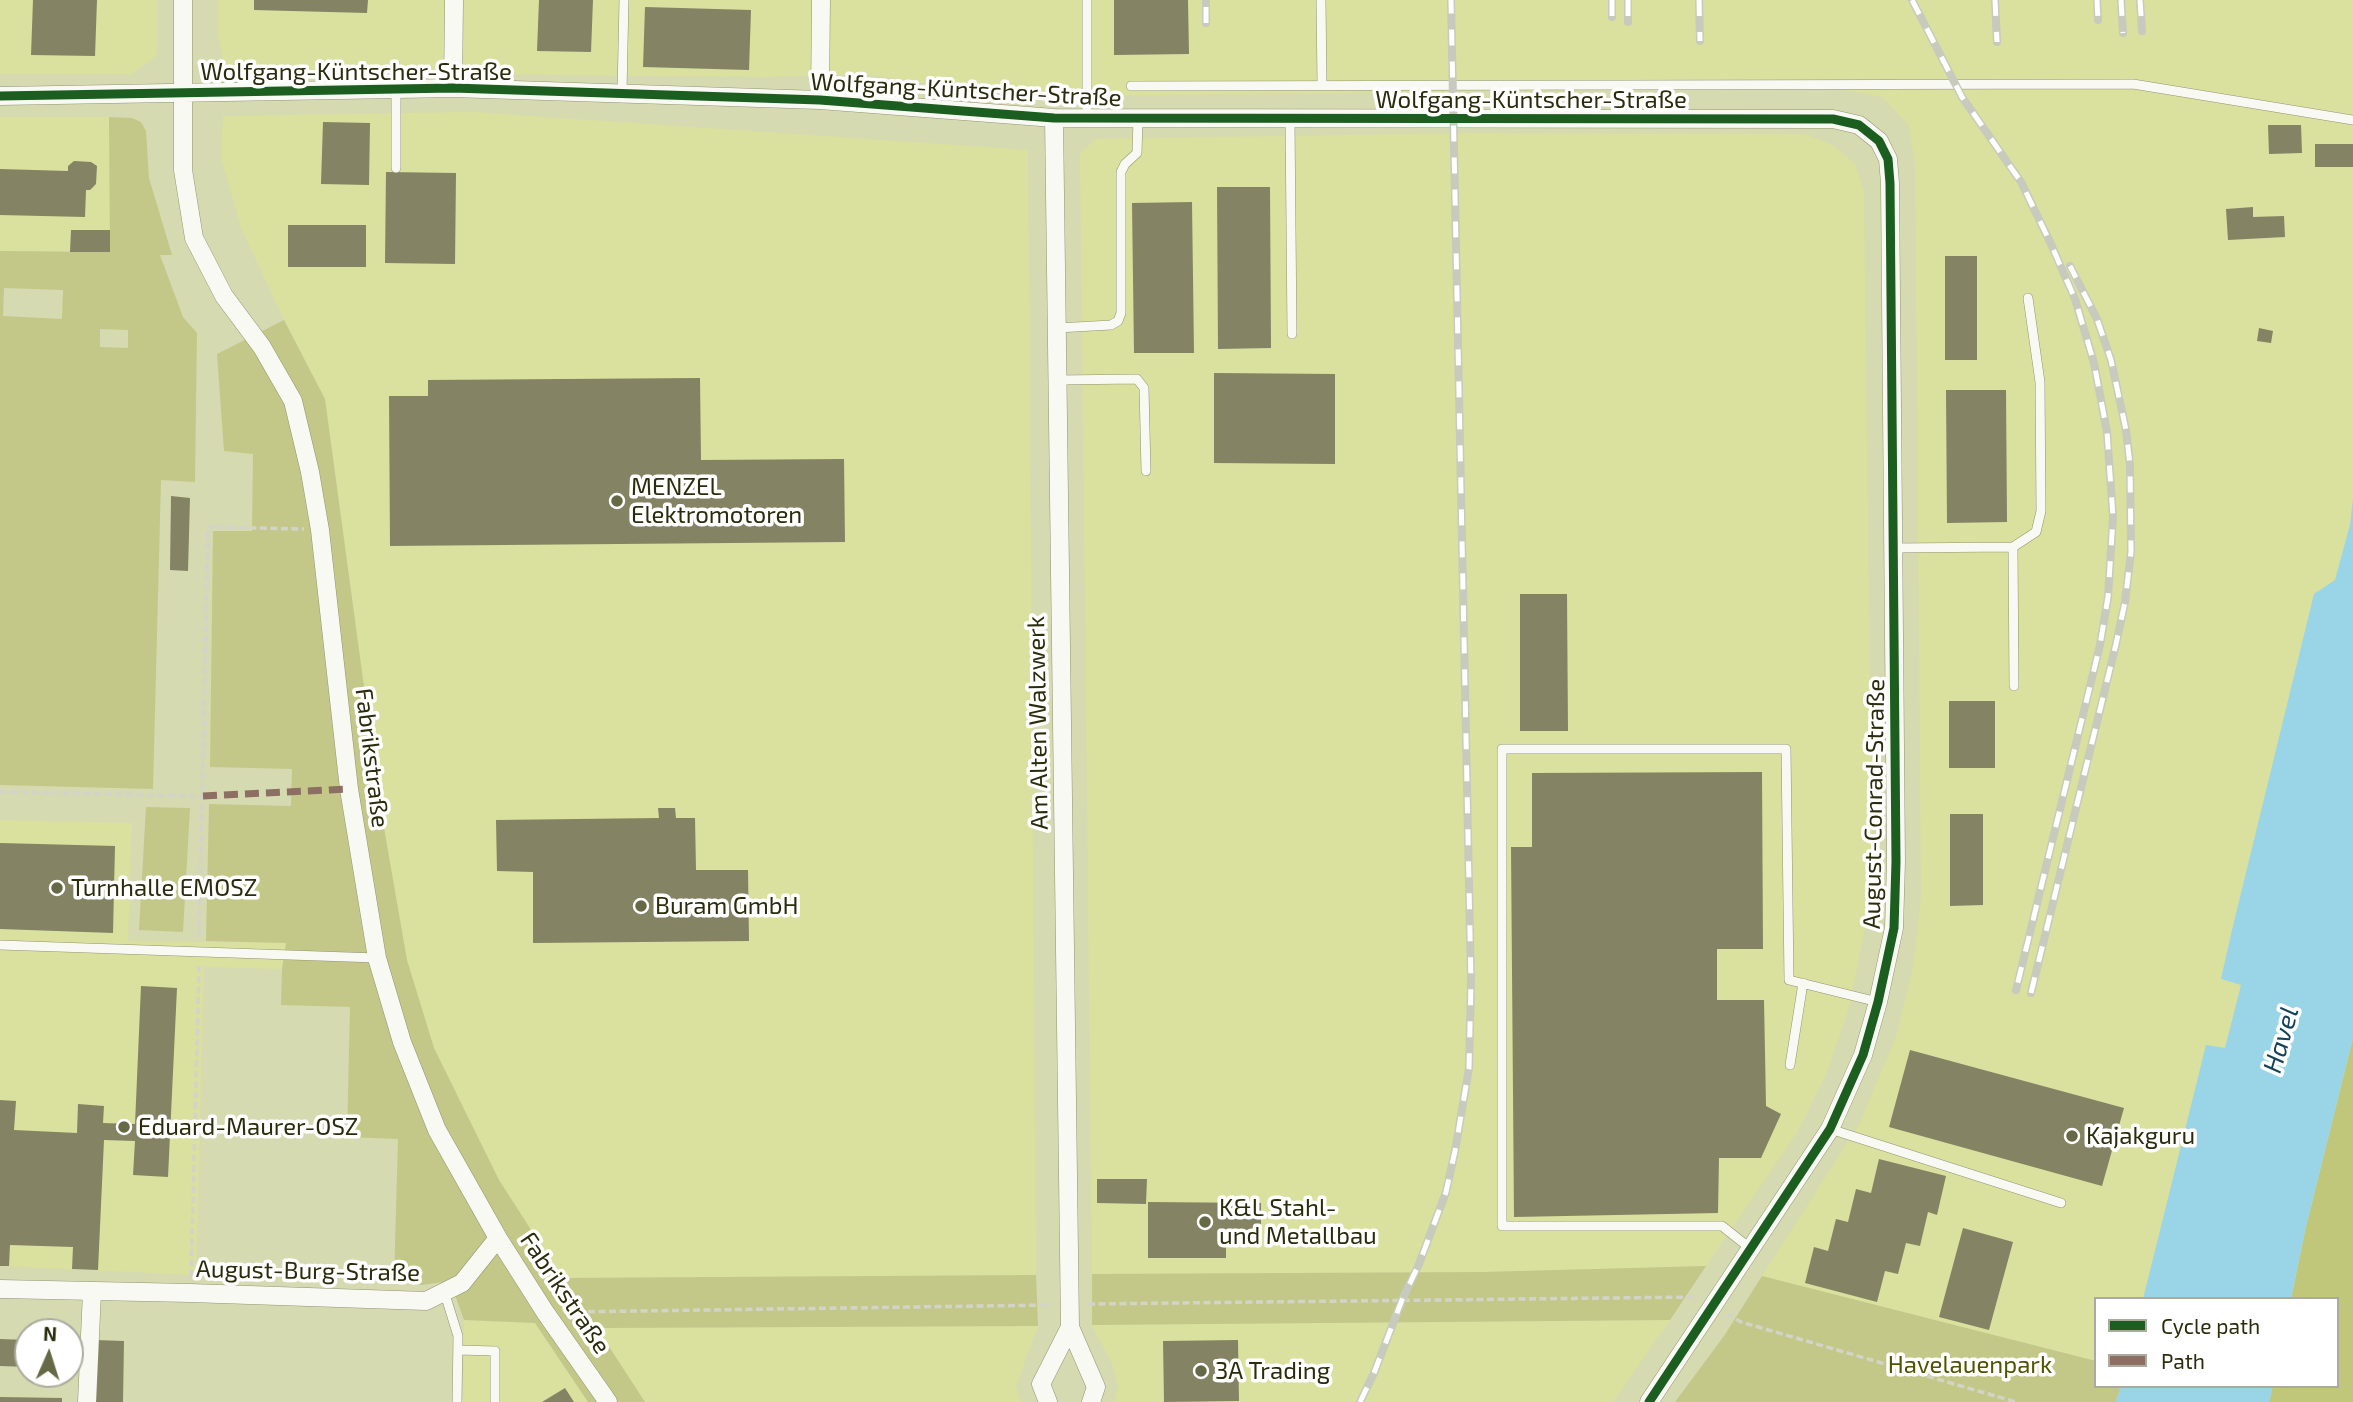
<!DOCTYPE html>
<html>
<head>
<meta charset="utf-8">
<style>
	body { margin:0 }
	#map { position:relative; width:2353px; height:1402px; overflow:hidden; background:#d6dab0; font-family:"Exo 2",sans-serif }
	canvas { display:block }
	.legend { position:absolute; left:2094px; top:1297px; width:245px; height:91px; box-sizing:border-box; background:#fff; border:2px solid #aaab9e; margin:0; padding:9px 12px; list-style:none; font-size:21px; color:#2a2c0c }
	.legend li { display:flex; align-items:center; gap:14px; height:35px }
	.legend b { width:35px; border:2px solid #aaab9e }
	.north { position:absolute; left:14px; top:1318px; width:70px; height:70px; box-sizing:border-box; background:#fff; border:2px solid #aaab9e; border-radius:50%; rotate:3deg; font-size:19px; font-weight:700; line-height:28px; text-align:center; color:#2a2c0c }
	.north::after { content:''; display:block; margin:auto; width:24px; height:32px; background:#666945; clip-path:polygon(50% 0,100% 100%,50% 72%,0 100%) }
</style>
</head>
<body>
<div id="map">
<canvas width="2353" height="1402"></canvas>
<ul class="legend">
<li><b style="height:9px;background:#1b5e20"></b>Cycle path</li>
<li><b style="height:9px;background:#8d6e63"></b>Path</li>
</ul>
<div class="north">N</div>
</div>
<script>
const c = document.querySelector('canvas').getContext('2d');
c.lineJoin = 'round';
function fillPath(path, color) {
  c.fillStyle = color;
  c.fill(path, 'evenodd');
}
function poly(rows) {
  const path = new Path2D();
  for (const r of rows) {
    path.moveTo(r[0], r[1]);
    for (let i = 2; i < r.length; i += 2) path.lineTo(r[i], r[i + 1]);
  }
  return path;
}
function stroke(path, color, width, dash) {
  c.strokeStyle = color;
  c.lineWidth = width;
  c.lineCap = dash ? 'butt' : 'round';
  c.setLineDash(dash || []);
  c.stroke(path);
}
function label(font, color, halo, rows, align = 'center') {
  c.font = font + ' "Exo 2",sans-serif';
  c.lineWidth = 7;
  c.setLineDash([]);
  c.textBaseline = 'middle';
  c.strokeStyle = halo;
  c.fillStyle = color;
  for (const [text, x, y, turn = 0] of rows) {
    c.save();
    c.translate(x, y);
    c.rotate((+turn || 0) * Math.PI / 180);
    c.textAlign = isNaN(turn) ? turn : align;
    if (halo) c.strokeText(text, 0, 0);
    c.fillText(text, 0, 0);
    c.restore();
  }
}
fillPath(poly([
	[0,0,158,0,157,55,132,74,0,74],
	[218,0,2353,0,2353,499,2350,525,2335,580,2314,594,2221,978,2241,985,2225,1049,2206,1046,2143,1299,2096,1299,2096,1361,1762,1276,1859,1125,1896,1037,1914,963,1921,896,1915,162,1908,124,1882,97,1835,88,1055,96,956,89,865,74,765,77,226,72,218,37],
	[473,112,1028,150,1036,1275,562,1278,499,1180,434,1048,407,960,380,805,325,399,284,320,241,228,221,158,223,116],
	[0,117,109,117,110,252,0,251],
	[1467,133,1804,134,1833,145,1855,164,1864,191,1872,863,1863,937,1849,1008,1827,1072,1798,1131,1706,1266,1483,1272,1092,1274,1080,153,1096,139],
	[0,820,132,823,128,941,287,943,282,969,204,967,196,1275,0,1266],
	[464,1320,535,1323,588,1402,463,1402],
	[1670,1320,1613,1402,1114,1402,1118,1387,1112,1364,1092,1325],
	[1038,1326,1016,1386,1021,1402,645,1402,596,1328]
]), '#dae09e');
fillPath(poly([
	[109,117,132,118,141,122,146,131,149,178,172,255,160,255,183,317,197,333,195,482,161,480,153,789,0,785,0,251,110,252],
	[4,288,63,290,62,319,3,316],
	[100,329,128,330,128,348,100,347],
	[284,320,325,399,380,805,407,960,434,1048,499,1180,562,1278,1036,1275,1038,1326,597,1328,645,1402,588,1402,535,1323,464,1320,450,1281,422,1285,394,1280,398,1139,347,1137,350,1007,281,1005,282,969,286,943,206,941,209,804,291,806,292,769,210,767,213,531,252,531,253,454,224,451,217,354],
	[146,807,190,808,183,932,139,930],
	[1706,1266,1670,1320,1092,1325,1092,1274,1483,1272],
	[1762,1276,2096,1361,2096,1386,2121,1386,2116,1402,1675,1402,1724,1336]
]), '#c3c888');
fillPath(poly([
	[2353,1038,2353,1402,2269,1402,2273,1386,2337,1386,2337,1299,2291,1299,2305,1231]
]), '#c0c67a');
fillPath(poly([
	[2353,499,2353,1038,2305,1231,2291,1299,2143,1299,2206,1045,2225,1048,2241,985,2221,979,2232,930,2314,594,2335,580,2350,525],
	[2121,1386,2273,1386,2269,1402,2116,1402]
]), '#99d5e7');
fillPath(poly([
	[33,0,97,0,95,56,31,55],
	[254,0,368,0,367,13,254,10],
	[539,0,593,0,591,52,537,51],
	[1114,0,1188,0,1189,54,1114,55],
	[645,7,751,10,749,70,643,67],
	[323,122,370,123,369,185,321,184],
	[2268,125,2301,125,2302,153,2269,154],
	[2315,144,2353,144,2353,167,2315,167],
	[74,161,91,162,97,166,96,184,90,190,86,190,85,217,0,215,0,169,68,171,68,166],
	[386,172,456,173,455,264,385,263],
	[1217,187,1270,187,1271,348,1218,349],
	[1192,202,1194,353,1134,353,1132,203],
	[2253,207,2253,217,2284,216,2285,237,2228,240,2226,209],
	[288,225,366,225,366,267,288,267],
	[71,230,110,230,110,252,70,252],
	[1945,256,1977,256,1977,360,1945,360],
	[2259,328,2273,331,2271,343,2257,341],
	[1214,373,1335,374,1335,464,1214,463],
	[700,378,701,460,844,459,845,542,390,546,389,396,428,396,428,380],
	[1946,390,2006,390,2007,522,1947,523],
	[171,496,190,498,188,571,170,570],
	[1520,594,1567,594,1568,731,1520,731],
	[1949,701,1995,701,1995,768,1949,768],
	[1762,772,1763,949,1717,949,1717,1000,1764,1000,1766,1106,1781,1114,1761,1158,1719,1158,1718,1213,1514,1217,1511,847,1532,847,1532,773],
	[658,808,675,808,676,818,695,818,696,870,748,870,749,941,533,943,533,872,497,871,496,820,659,818],
	[1950,814,1983,814,1983,905,1950,906],
	[0,843,115,846,113,933,0,929],
	[141,986,177,988,168,1177,133,1175,135,1141,104,1140,98,1270,72,1269,73,1247,10,1245,9,1266,0,1266,0,1100,16,1101,14,1130,77,1133,78,1104,104,1106,103,1123,135,1124],
	[1910,1050,2124,1108,2102,1186,1889,1127],
	[1879,1159,1946,1176,1937,1215,1928,1212,1920,1246,1906,1243,1898,1274,1885,1271,1877,1302,1805,1283,1814,1247,1828,1251,1836,1219,1848,1222,1856,1189,1871,1193],
	[1097,1179,1147,1179,1146,1204,1097,1203],
	[1148,1202,1261,1203,1261,1241,1226,1241,1226,1258,1148,1258],
	[1963,1228,2013,1242,1989,1330,1939,1317],
	[0,1339,28,1340,28,1367,0,1366],
	[95,1340,124,1341,123,1402,93,1402],
	[1238,1340,1239,1401,1164,1402,1163,1341],
	[565,1388,574,1402,542,1402],
	[0,1397,62,1398,62,1402,0,1402]
]), '#848364');
const service = poly([
	[1321,0,1322,85],
	[1131,86,2133,84,2353,120],
	[396,89,396,168],
	[622,93,624,0],
	[1087,119,1087,0],
	[1290,120,1292,334],
	[1057,328,1111,325,1118,321,1121,313,1121,172,1125,164,1137,153,1138,119],
	[1058,380,1137,379,1144,388,1146,471],
	[2013,547,2014,686],
	[1893,548,2013,547,2036,532,2041,511,2040,382,2028,298],
	[0,945,377,958],
	[1790,1065,1803,983],
	[1830,1129,2061,1203],
	[1751,1249,1722,1226,1502,1226,1502,749,1786,749,1789,980,1878,1002],
	[444,1291,458,1336,457,1402],
	[458,1350,495,1351,495,1402]
]);
const minor = poly([
	[183,0,183,170,194,238,224,296,262,347,293,401,310,472,320,530,349,789,377,958,402,1042,437,1130,498,1238,545,1312,608,1402],
	[453,88,454,0],
	[0,96,453,88,820,100,1054,118,1833,119,1859,125,1879,141,1888,159,1890,183,1896,862,1894,928,1878,1002,1863,1055,1830,1129,1649,1402],
	[820,100,821,0],
	[1054,118,1070,1327],
	[0,1289,190,1293,426,1301,462,1283,498,1238],
	[87,1402,92,1292],
	[1048,1402,1041,1384,1070,1327,1096,1387,1091,1402]
]);
stroke(service, '#919472', 10);
stroke(minor, '#919472', 19);
stroke(poly([
	[0,792,203,796],
	[199,937,208,527,304,529],
	[170,1136,194,1137],
	[191,1277,199,966],
	[1088,1304,1696,1297],
	[567,1312,1052,1305],
	[1727,1314,1741,1322,2016,1402]
]), '#d3d4c7', 3.5, [7, 3.5]);
stroke(service, '#f9f9f3', 9);
stroke(minor, '#f9f9f3', 18);
const rail = poly([
	[1612,0,1612,17],
	[1628,0,1628,22],
	[1699,0,1700,41],
	[1912,0,1962,97,2021,182,2050,242,2075,299,2094,363,2107,432,2113,517,2108,597,2100,645,2016,990],
	[1995,0,1997,42],
	[2097,0,2098,20],
	[2121,0,2123,33],
	[2140,0,2142,31],
	[1206,23,1206,0],
	[2031,993,2116,644,2125,602,2131,552,2130,465,2126,430,2111,360,2097,319,2070,266],
	[1360,1402,1374,1373,1402,1300,1419,1264,1446,1192,1455,1151,1469,1068,1471,983,1451,0]
]);
stroke(rail, '#c8cabe', 8);
stroke(rail, '#fff', 5, [16]);
stroke(poly([
	[203,796,349,789]
]), '#8d6e63', 7, [14, 7]);
stroke(poly([
	[0,96,453,88,820,100,1054,118,1833,119,1859,125,1879,141,1888,159,1890,183,1896,862,1894,928,1878,1002,1863,1055,1830,1129,1649,1402]
]), '#1b5e20', 9);
for (const [x, y, r, color] of [
	[617,501,7,"#666945"],
	[57,888,7,"#666945"],
	[641,906,7,"#666945"],
	[124,1127,7,"#666945"],
	[2072,1136,7,"#666945"],
	[1205,1222,7,"#666945"],
	[1201,1371,7,"#666945"]
]) {
  const dot = new Path2D();
  dot.arc(x, y, r, 0, 2 * Math.PI);
  c.fillStyle = color;
  c.fill(dot);
  stroke(dot, '#fff', 2.5);
}
label('24px', '#2a2c0c', '#fff', [
	["Wolfgang-Küntscher-Straße",356,72],
	["Wolfgang-Küntscher-Straße",966,90,3],
	["Wolfgang-Küntscher-Straße",1531,100],
	["Am Alten Walzwerk",1038,723,-91],
	["Fabrikstraße",372,758,83],
	["August-Conrad-Straße",1874,804,-89],
	["August-Burg-Straße",308,1271,1],
	["Fabrikstraße",565,1293,56]
]);
label('24px', '#2a2c0c', '#fff', [
	["MENZEL",631,487],
	["Elektromotoren",631,515],
	["Turnhalle EMOSZ",71,888],
	["Buram GmbH",655,906],
	["Eduard-Maurer-OSZ",138,1127],
	["Kajakguru",2086,1136],
	["K&L Stahl-",1219,1208],
	["und Metallbau",1219,1236],
	["3A Trading",1215,1371]
], 'left');
label('24px', '#505401', '#fff', [
	["Havelauenpark",1970,1365]
]);
label('italic 26px', '#15445a', '#fff', [
	["Havel",2281,1040,-74]
]);
</script>
</body>
</html>
